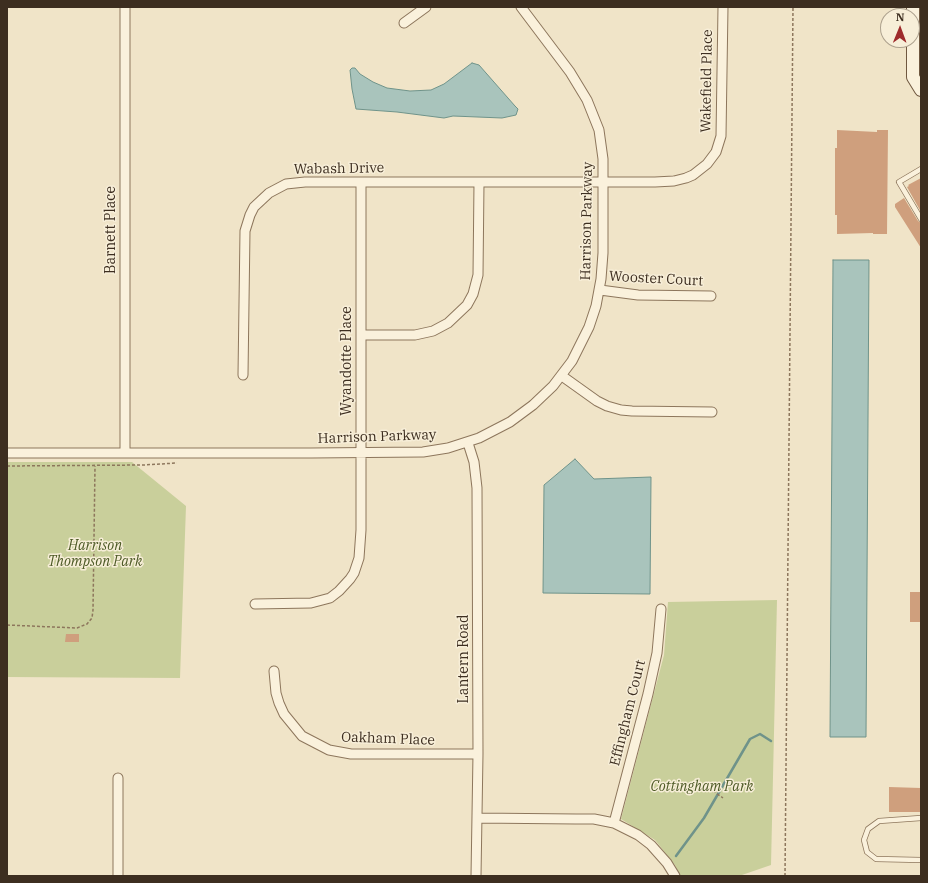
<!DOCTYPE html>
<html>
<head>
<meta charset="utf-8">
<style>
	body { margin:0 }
	#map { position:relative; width:928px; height:883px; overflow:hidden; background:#f0e4c8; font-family:"IBM Plex Serif",serif }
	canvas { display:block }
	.frame { position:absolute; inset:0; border:8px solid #3d2e20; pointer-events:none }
	.north { position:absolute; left:880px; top:8px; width:40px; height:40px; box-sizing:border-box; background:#f7eed8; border:1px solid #ada18e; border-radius:50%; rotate:1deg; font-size:11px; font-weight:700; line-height:16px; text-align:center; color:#3d2e20 }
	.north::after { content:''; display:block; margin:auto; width:14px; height:18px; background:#9e2a2b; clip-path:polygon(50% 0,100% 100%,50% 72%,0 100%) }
</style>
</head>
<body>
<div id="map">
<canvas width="928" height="883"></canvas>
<div class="frame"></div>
<div class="north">N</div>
</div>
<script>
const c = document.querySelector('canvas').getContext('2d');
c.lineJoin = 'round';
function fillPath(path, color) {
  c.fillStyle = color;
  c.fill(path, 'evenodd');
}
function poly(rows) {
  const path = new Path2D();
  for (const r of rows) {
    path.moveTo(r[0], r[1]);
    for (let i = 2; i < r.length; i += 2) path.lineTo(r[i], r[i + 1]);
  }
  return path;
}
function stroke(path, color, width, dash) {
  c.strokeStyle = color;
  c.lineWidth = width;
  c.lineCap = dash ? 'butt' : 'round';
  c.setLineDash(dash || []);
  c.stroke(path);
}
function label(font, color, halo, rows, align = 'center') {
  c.font = font + ' "IBM Plex Serif",serif';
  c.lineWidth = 3;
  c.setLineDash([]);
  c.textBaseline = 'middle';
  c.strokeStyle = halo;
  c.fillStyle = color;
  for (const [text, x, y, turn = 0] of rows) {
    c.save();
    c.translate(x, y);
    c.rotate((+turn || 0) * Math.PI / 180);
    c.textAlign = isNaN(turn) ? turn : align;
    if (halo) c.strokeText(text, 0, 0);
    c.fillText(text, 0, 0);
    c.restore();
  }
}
fillPath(poly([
	[7,462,132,462,186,506,180,678,7,677],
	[777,600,771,865,739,876,680,876,675,865,655,840,621,819,664,655,668,602]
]), '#c9cf9b');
const water = poly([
	[472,63,479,65,515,106,518,109,516,115,502,118,453,116,444,118,397,112,356,109,352,89,350,70,352,68,355,68,360,74,373,82,387,88,410,91,431,90,444,84,472,63],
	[833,260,869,260,866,737,830,737,833,260],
	[575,459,594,479,651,477,650,594,543,593,544,485,575,459]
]);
fillPath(water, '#a9c4bc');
stroke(water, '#6f938a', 1);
stroke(poly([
	[676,856,704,818,750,739,760,734,771,741]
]), '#6f938a', 2.5);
fillPath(poly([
	[837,130,877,132,877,130,888,130,887,234,873,234,873,233,837,234,837,215,835,215,835,148,837,148],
	[921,178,921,212,907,187,909,186,908,185],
	[904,198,918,221,921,223,921,248,895,207,895,204],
	[910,592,921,592,921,622,910,622],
	[66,634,79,634,79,642,65,642],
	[889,787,921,788,921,812,889,812]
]), '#cf9f7d');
const lane = poly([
	[921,169,899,182,921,219],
	[921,818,879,821,868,829,864,840,867,852,876,859,921,860]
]);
const street = poly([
	[404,23,426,7],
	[600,290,638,295,711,296],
	[362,335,415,335,433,331,448,323,467,305,473,294,478,275,479,183],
	[243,375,245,231,250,215,254,207,269,193,286,184,305,182,655,182,674,181,686,178,693,175,707,164,716,152,721,136,723,7],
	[562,376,597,401,607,406,621,410,632,411,712,412],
	[468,443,474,462,477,488,478,754,476,876],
	[125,452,125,7],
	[7,453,311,453,423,452,448,448,479,438,510,422,533,405,553,386,572,361,589,327,596,306,601,279,603,253,603,159,599,130,587,100,570,72,521,7],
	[255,604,311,603,330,598,339,591,350,579,354,573,359,558,361,530,361,182],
	[274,671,276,693,279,703,284,714,302,736,329,750,351,754,478,754],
	[477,818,576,819,594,819,614,823,638,835,651,845,667,863,675,876],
	[614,823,648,694,657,653,661,609],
	[118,876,118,778]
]);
const secondary = poly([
	[913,7,913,77,921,90]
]);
stroke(lane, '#8d765c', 6);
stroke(street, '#8d765c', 11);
stroke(secondary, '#6f573f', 14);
stroke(poly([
	[7,466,143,465,177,463],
	[7,625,77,628,87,624,92,618,93,610,95,466],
	[713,791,723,798],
	[785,876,793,7]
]), '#8d765c', 1.5, [3, 2]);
stroke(lane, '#faf1dc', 4.5);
stroke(street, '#faf1dc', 9);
stroke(secondary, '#faf1dc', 12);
label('14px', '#3d2e20', '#f7eed8', [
	["Wakefield Place",707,81,-89],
	["Wabash Drive",339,169,-1],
	["Harrison Parkway",587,221,-89],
	["Barnett Place",111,230,-90],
	["Wooster Court",656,279,3],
	["Wyandotte Place",347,361,-90],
	["Harrison Parkway",377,437,-2],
	["Lantern Road",464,659,-90],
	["Effingham Court",628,713,-76],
	["Oakham Place",388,739,2]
]);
label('italic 14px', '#4d5a26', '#f7eed8', [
	["Harrison",95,546],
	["Thompson Park",95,562],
	["Cottingham Park",702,787]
]);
</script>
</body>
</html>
